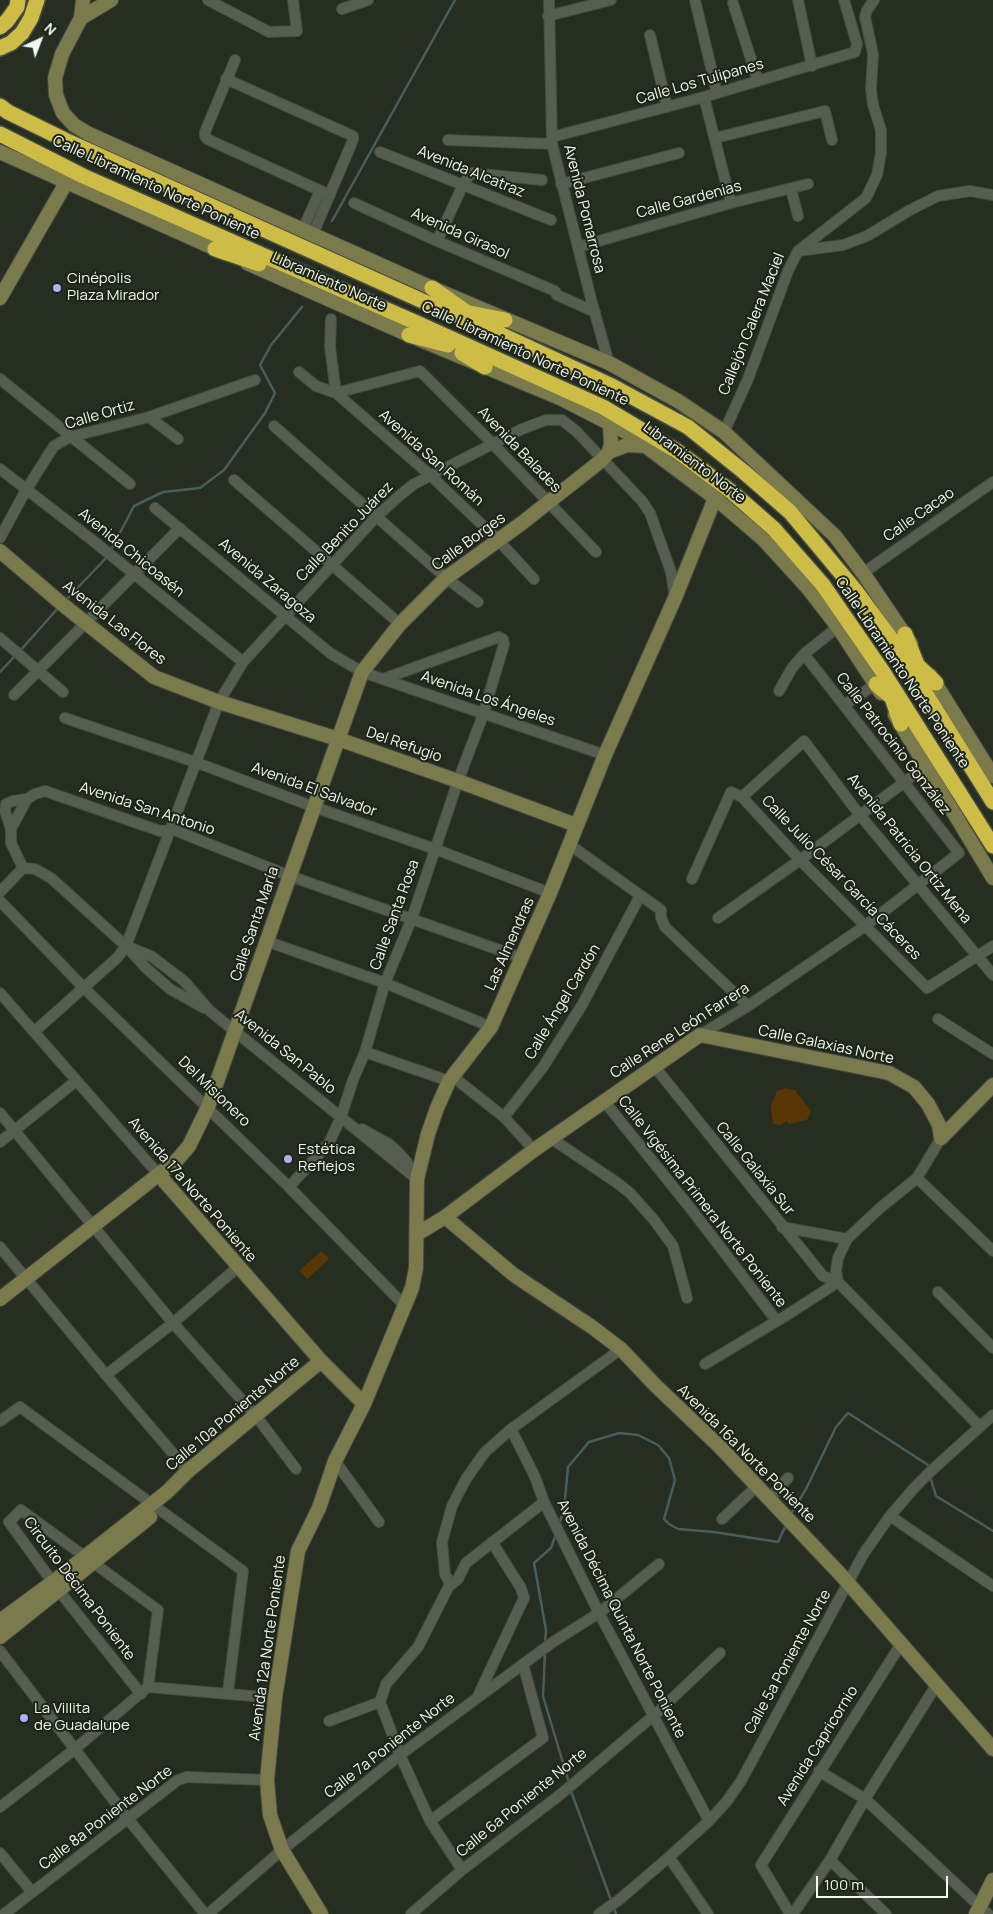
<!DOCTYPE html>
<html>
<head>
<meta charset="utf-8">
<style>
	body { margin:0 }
	#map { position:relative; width:993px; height:1914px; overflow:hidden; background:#262d21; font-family:Manrope,sans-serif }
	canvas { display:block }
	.north { position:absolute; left:15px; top:15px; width:50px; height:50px; -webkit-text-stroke:4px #1c2317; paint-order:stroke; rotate:43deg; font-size:14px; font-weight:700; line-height:20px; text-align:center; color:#f2f7ef }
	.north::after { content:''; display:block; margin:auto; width:18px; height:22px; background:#f2f7ef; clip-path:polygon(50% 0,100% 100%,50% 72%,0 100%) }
	.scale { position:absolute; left:816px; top:1876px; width:132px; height:22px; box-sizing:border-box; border:2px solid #f2f7ef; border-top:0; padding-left:6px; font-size:15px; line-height:18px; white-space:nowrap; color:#f2f7ef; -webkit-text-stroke:4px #1c2317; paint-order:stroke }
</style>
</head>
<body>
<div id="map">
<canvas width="993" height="1914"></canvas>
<div class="north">N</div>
<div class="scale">100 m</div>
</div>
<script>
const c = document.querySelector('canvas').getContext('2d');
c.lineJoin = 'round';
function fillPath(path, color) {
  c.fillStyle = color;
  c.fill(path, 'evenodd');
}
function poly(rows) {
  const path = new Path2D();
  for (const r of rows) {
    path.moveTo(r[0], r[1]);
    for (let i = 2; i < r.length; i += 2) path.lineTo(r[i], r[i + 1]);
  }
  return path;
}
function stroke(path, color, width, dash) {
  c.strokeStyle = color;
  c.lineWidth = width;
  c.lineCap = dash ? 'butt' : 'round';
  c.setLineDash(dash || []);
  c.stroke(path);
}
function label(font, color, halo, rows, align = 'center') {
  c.font = font + ' Manrope,sans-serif';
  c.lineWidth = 4;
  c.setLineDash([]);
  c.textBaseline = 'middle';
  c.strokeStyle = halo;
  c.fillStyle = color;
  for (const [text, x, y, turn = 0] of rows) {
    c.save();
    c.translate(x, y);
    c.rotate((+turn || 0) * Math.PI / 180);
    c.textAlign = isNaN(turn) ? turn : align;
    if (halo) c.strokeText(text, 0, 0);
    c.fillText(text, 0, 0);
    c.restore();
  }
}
fillPath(poly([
	[786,1088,795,1090,811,1111,807,1120,789,1124,787,1121,781,1125,773,1124,771,1106,777,1091],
	[321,1251,329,1259,307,1279,299,1271]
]), '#593704');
stroke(poly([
	[332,221,455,0],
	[111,550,134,506,163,492,200,488,224,470,265,413,275,393,260,365,271,345,302,307],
	[66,600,107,557],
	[19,652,59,607],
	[0,672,15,656],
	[930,1476,936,1496,993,1531],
	[791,1514,806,1489,836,1427,848,1413,928,1465,929,1468],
	[559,1524,564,1510,568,1467,589,1442,619,1433,638,1435,658,1445,669,1458,675,1480,664,1519,669,1524,678,1529,714,1532,778,1542,787,1523],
	[545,1644,546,1630,534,1563,551,1548,556,1534],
	[545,1652,543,1696,569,1783],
	[571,1791,611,1900],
	[614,1908,616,1914]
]), '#495e5c', 2.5);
const street = poly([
	[208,0,269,32,297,31,293,0],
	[549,0,552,144,592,303,609,363],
	[695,0,717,93],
	[798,0,812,66],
	[733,3,758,81],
	[342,9,368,0],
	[548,16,611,0],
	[650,35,667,107],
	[235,60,205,132,205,136,207,139,330,195],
	[226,79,353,136,353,140,313,234],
	[704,97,731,203],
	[552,137,704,97,855,52,857,44,844,0],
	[715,138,825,111,832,140],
	[448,140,552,144],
	[380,152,551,220],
	[561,184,679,153],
	[791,189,798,216],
	[354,203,437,241,555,291,557,295,595,312],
	[303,229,320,191],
	[437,241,463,185,471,173,542,180],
	[578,247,731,203,808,184],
	[798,251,843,245,867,236,910,210,938,196,970,191,993,195],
	[331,319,330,347,336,393,420,371,492,443,596,552],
	[299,372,316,386,336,393,430,475,498,540,534,579],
	[0,379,130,484],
	[149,417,178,439],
	[274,426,446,578,478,602],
	[724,432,748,379,788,271,798,251,866,198,877,175,881,153,881,130,873,105,871,90,873,54,865,17,867,10,874,0],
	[0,469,92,540,243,662],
	[234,480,400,624],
	[155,508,330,653,362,672,605,755],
	[0,538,26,490,54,446,70,437,149,417,255,380],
	[863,573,993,482],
	[0,638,63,692],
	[779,691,792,668,804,654,838,627],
	[14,695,180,528],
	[844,705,876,684],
	[65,718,195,762,314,807,435,849,550,893],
	[742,797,804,741,859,814,993,975],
	[11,829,5,811,6,804,13,801,27,799],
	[570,845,661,910,661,918,665,927,748,1006],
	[23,868,11,843,11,829,27,799,35,794,45,791,160,831,174,830,290,876,522,958],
	[23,868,35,869,51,878,126,946,146,968,170,989,204,1008],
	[692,879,731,792,742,797,800,860,927,988,993,946],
	[0,892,23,868],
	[0,901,84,988,289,1187,405,1306],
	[718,918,800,860,926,766],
	[266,941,385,983,491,1027],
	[126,946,151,956,184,981,210,1011,417,1179],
	[0,993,159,1175],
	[938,1019,993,1054],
	[35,1031,118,957,126,946,219,702,243,662,377,516,399,496,414,484,522,429,546,420,562,420,576,431,642,501,650,513,671,572,675,598],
	[700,1035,748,1006,865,926,959,853,804,654],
	[365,1052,449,1081],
	[654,1066,823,1276,838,1282,980,1427],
	[452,1076,504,1117,534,1150],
	[604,1101,691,1209,776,1320],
	[0,1113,173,1323,256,1416,296,1469],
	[504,1117,543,1067,582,1005,640,896],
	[362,1129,389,1144,397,1151,406,1161,414,1174],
	[552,1139,616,1182,630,1193,654,1220,673,1246,687,1298],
	[0,1142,76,1081],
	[917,1178,993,1251],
	[289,1187,329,1143,341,1117,353,1080,365,1052,385,983,412,918,458,781,483,715,504,644,503,639,499,637,383,679],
	[782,1227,847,1239],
	[0,1247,106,1375,188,1471],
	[838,1282,836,1271,838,1258,847,1239,880,1208,917,1178,941,1138],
	[938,1292,993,1348],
	[705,1364,787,1315,838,1282],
	[106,1375,173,1323,238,1267],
	[0,1421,20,1407,243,1571,228,1692],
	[511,1429,535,1477,544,1502,599,1613,709,1821],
	[335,1461,379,1522],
	[769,1499,788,1478],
	[890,1516,993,1586],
	[722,1519,757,1486],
	[450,1584,445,1574,442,1542,452,1506,466,1479,485,1452,511,1429,621,1349],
	[450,1584,452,1584,458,1579,466,1563,544,1502],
	[0,1651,128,1819,205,1914],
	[141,1694,59,1591,9,1522,21,1510,158,1610,148,1687],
	[477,1698,524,1598,521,1588,492,1542],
	[380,1702,400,1755,430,1821,462,1870],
	[380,1702,386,1684,418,1647,450,1584],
	[329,1721,380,1702],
	[819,1771,865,1799,988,1914],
	[0,1807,75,1749,148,1687,275,1698],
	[430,1821,543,1738,523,1664],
	[0,1853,32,1892],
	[669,1857,708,1914],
	[830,1860,886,1914],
	[4,1914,178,1780,187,1777,267,1780],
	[208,1914,282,1850,400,1755,553,1642,599,1613,659,1564],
	[411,1914,462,1870,561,1794,659,1711,720,1653],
	[599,1914,620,1899,669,1857,709,1821,727,1801,741,1781,864,1553,890,1516,915,1487,932,1470,993,1415],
	[790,1914,761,1865,901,1644],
	[793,1914,830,1860,865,1799,937,1684]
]);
const secondary = poly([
	[83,0,81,18,62,54,55,78,56,95,63,113,74,125,89,134,432,288,609,363,678,401,724,432,835,536,863,573,911,644],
	[81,18,111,0],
	[0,152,225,253],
	[247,263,409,335,560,398,628,433,715,498,764,540,807,587,838,627,881,693],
	[0,298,66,183],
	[609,452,627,445,646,446],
	[0,551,62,604,154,677,219,702,338,739,458,781,576,825],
	[930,675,993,776],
	[895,715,993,878],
	[941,1138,993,1085],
	[159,1175,321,1361,364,1404],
	[445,1217,514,1275,592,1327,621,1349,655,1385,719,1446,842,1576,993,1749],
	[417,1234,445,1217,534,1150,700,1035,889,1073,914,1087,928,1104,939,1125,941,1138],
	[0,1299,177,1160,189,1146,208,1107,362,672,400,624,446,578,522,523,602,460,609,452,611,444,610,424],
	[0,1621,53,1582,167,1492,188,1471,321,1361],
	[0,1637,150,1517],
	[321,1914,282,1850,270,1815,267,1780,275,1698,298,1551,319,1508,335,1461,364,1404,412,1288,416,1268,417,1179,428,1134,437,1108,449,1081,491,1027,550,893,605,755,675,598,715,498],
	[976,1914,993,1880]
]);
const highway = poly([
	[0,27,7,21,17,7,18,0],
	[0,48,11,43,22,33,31,18,37,0],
	[0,106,8,112,65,140,427,303,500,334,612,386,688,427,744,472,790,512,855,590,894,643,993,802],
	[0,134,83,176,417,323,603,407,677,451,733,493,774,529,823,585,883,672,993,846],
	[215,249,259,264],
	[432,288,469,314],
	[465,312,505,320],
	[409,335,448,345],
	[462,353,485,367],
	[905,634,920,672],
	[915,663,936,683],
	[876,684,896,701],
	[890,692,901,724]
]);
stroke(street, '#454b41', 12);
stroke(secondary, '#454b41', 16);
stroke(highway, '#454b41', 18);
stroke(street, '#565e50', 10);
stroke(secondary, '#7a7a4d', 14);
stroke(highway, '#cdbd47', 15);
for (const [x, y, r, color] of [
	[57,288,5,"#b5acf8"],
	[288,1159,5,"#b5acf8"],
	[24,1718,5,"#b5acf8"]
]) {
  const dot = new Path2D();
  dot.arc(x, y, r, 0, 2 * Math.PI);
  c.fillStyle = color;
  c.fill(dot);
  stroke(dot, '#1c2317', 2);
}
label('15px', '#f2f7ef', '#1c2317', [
	["Calle Los Tulipanes",700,82,-16],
	["Avenida Alcatraz",471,172,22],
	["Calle Libramiento Norte Poniente",156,188,25],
	["Calle Gardenias",689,200,-15],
	["Avenida Pomarrosa",584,209,76],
	["Avenida Girasol",460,234,24],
	["Libramiento Norte",329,282,24],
	["Callejón Calera Maciel",752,324,-68],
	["Calle Libramiento Norte Poniente",525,354,25],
	["Calle Ortiz",100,415,-16],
	["Avenida Balades",519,450,46],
	["Avenida San Román",431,458,42],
	["Libramiento Norte",694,463,37],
	["Calle Cacao",919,515,-35],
	["Calle Benito Juárez",345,532,-46],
	["Calle Borges",469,542,-36],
	["Avenida Chicoasén",131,553,39],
	["Avenida Zaragoza",267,581,40],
	["Avenida Las Flores",114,623,38],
	["Calle Libramiento Norte Poniente",902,673,56],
	["Avenida Los Ángeles",488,699,19],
	["Calle Patrocinio González",893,744,52],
	["Del Refugio",404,745,19],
	["Avenida El Salvador",314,790,20],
	["Avenida San Antonio",147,809,18],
	["Avenida Patricia Ortiz Mena",909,849,51],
	["Calle Julio César García Cáceres",841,878,46],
	["Calle Santa Rosa",395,915,-70],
	["Calle Santa María",255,924,-71],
	["Las Almendras",510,944,-66],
	["Calle Ángel Cardón",563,1002,-59],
	["Calle Rene León Farrera",680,1031,-33],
	["Calle Galaxias Norte",826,1045,12],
	["Avenida San Pablo",285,1052,39],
	["Del Misionero",214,1092,44],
	["Calle Galaxia Sur",755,1169,51],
	["Avenida 17a Norte Poniente",192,1190,49],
	["Calle Vigésima Primera Norte Poniente",702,1202,52],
	["Calle 10a Poniente Norte",233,1414,-40],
	["Avenida 16a Norte Poniente",746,1454,45],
	["Circuito Décima Poniente",79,1589,53],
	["Avenida Décima Quinta Norte Poniente",621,1619,63],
	["Avenida 12a Norte Poniente",268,1648,-82],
	["Calle 5a Poniente Norte",788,1662,-61],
	["Calle 7a Poniente Norte",390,1746,-38],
	["Avenida Capricornio",818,1746,-58],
	["Calle 6a Poniente Norte",522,1803,-39],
	["Calle 8a Poniente Norte",106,1818,-37]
]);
label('15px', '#f2f7ef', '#1c2317', [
	["Cinépolis",67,279],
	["Plaza Mirador",67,296],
	["Estética",298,1150],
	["Reflejos",298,1167],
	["La Villita",34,1709],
	["de Guadalupe",34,1726]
], 'left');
</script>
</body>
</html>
